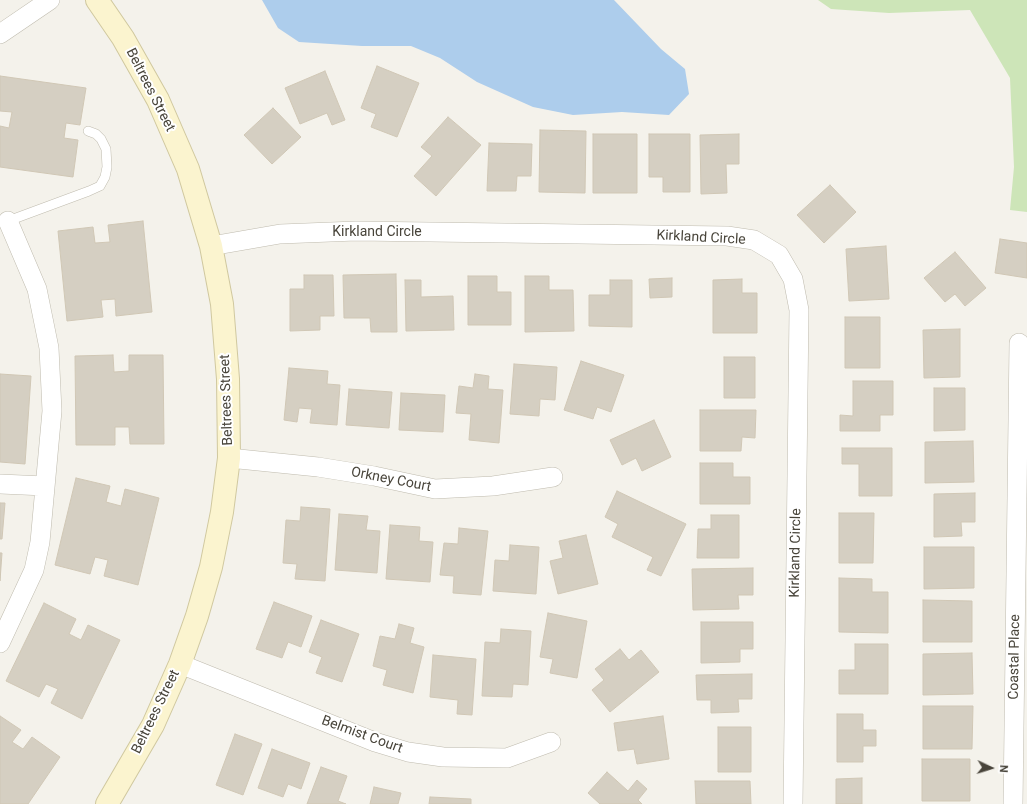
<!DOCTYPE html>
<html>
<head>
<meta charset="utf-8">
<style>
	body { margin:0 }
	#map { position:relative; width:1027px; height:804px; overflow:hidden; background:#f4f2eb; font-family:Roboto,sans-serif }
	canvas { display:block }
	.north { position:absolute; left:971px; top:748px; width:40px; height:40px; -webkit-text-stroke:3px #fff; paint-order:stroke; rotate:94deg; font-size:11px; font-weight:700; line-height:16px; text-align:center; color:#48443a }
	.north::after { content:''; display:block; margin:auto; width:14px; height:18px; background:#48443a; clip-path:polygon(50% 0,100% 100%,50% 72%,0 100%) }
</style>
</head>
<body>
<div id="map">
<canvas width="1027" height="804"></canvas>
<div class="north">N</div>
</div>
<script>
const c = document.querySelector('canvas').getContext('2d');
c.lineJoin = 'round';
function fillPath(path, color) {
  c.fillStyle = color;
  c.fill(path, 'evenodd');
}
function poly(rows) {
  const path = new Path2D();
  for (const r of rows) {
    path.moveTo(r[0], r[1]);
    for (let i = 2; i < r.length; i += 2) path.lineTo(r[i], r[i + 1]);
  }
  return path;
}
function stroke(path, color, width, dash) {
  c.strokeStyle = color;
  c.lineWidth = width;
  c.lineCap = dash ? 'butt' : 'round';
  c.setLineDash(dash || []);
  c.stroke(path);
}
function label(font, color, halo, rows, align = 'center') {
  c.font = font + ' Roboto,sans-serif';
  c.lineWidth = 4;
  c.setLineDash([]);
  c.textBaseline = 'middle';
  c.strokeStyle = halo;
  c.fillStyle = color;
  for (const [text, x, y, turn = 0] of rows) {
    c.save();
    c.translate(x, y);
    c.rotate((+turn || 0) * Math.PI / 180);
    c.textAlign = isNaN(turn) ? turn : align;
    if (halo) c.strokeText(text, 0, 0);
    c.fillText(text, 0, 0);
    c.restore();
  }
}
fillPath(poly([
	[818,0,1027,0,1027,212,1010,210,1014,167,1010,78,970,10,889,13,831,9]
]), '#cde5b8');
fillPath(poly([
	[262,0,614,0,661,49,685,69,689,94,669,115,622,112,573,115,533,107,477,82,440,58,411,46,362,46,299,42,278,28]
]), '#adcdec');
const building = poly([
	[377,66,419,83,397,137,371,127,376,114,361,108,377,66],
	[325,71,345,120,332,125,327,113,300,124,285,88,325,71],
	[0,76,86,88,80,125,66,123,64,138,78,140,73,177,0,167,0,126,9,128,12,112,0,111,0,76],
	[273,108,301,137,272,164,244,135,273,108],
	[448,117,481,145,436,196,414,176,432,156,421,147,448,117],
	[540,130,586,131,585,193,539,192,540,130],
	[593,134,637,134,637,193,593,193,593,134],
	[649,134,690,134,690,192,663,192,663,177,649,177,649,134],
	[739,134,739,164,726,164,727,193,701,194,700,135,739,134],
	[489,143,532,144,531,176,517,176,516,191,487,191,489,143],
	[830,185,856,212,824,243,797,215,830,185],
	[143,221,152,312,116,316,115,299,101,300,103,317,67,321,58,231,93,227,95,243,110,242,108,225,143,221],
	[1000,239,1027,243,1027,278,995,273,1000,239],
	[886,246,889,299,849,301,846,249,886,246],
	[955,252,986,288,965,306,955,294,945,302,924,278,955,252],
	[396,274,397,332,371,332,370,318,344,318,343,275,396,274],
	[304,275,333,275,334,316,320,316,320,330,290,331,290,289,304,289,304,275],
	[468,276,497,276,497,292,511,292,511,325,468,325,468,276],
	[525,276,549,276,549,290,573,290,574,331,525,332,525,276],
	[672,278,672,297,650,298,649,279,672,278],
	[742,279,742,293,757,293,757,333,713,333,713,280,742,279],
	[405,280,421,280,421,297,453,296,454,330,406,331,405,280],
	[610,280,632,280,632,327,589,326,589,295,610,295,610,280],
	[845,317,880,317,880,368,845,368,845,317],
	[960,329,960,377,924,378,923,330,960,329],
	[113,355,114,372,129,371,129,355,163,355,164,444,130,444,129,427,115,427,115,445,76,445,75,356,113,355],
	[724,357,755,357,755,398,724,398,724,357],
	[581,361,624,375,611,412,597,407,593,419,564,410,581,361],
	[514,364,557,367,555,400,540,399,539,416,510,414,514,364],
	[289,368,328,371,327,384,340,385,337,425,310,423,312,409,299,408,297,422,284,420,289,368],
	[0,374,31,376,25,464,0,462,0,374],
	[475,374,489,376,488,389,503,390,499,443,469,440,471,414,456,413,459,386,473,388,475,374],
	[853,381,893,381,893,415,880,415,880,431,840,431,840,415,853,416,853,381],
	[934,388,965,388,965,430,934,431,934,388],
	[349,389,392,392,389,428,346,425,349,389],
	[401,393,445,395,443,432,399,430,401,393],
	[700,410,756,410,755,438,742,437,741,451,700,451,700,410],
	[654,420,671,457,642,471,636,458,622,465,610,440,654,420],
	[973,441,974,482,925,483,925,442,973,441],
	[842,448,892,448,892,496,859,496,859,464,842,464,842,448],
	[700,463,733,463,733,477,750,477,750,504,700,504,700,463],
	[76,478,110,486,106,502,121,506,125,489,159,498,138,585,104,576,108,560,95,557,90,574,55,565,76,478],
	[617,491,686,524,661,576,647,570,653,557,612,537,618,524,605,517,617,491],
	[975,493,975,522,961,522,962,536,934,537,934,494,975,493],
	[0,503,5,503,2,539,0,539,0,503],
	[301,507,330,509,325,581,295,579,297,564,283,563,286,520,300,521,301,507],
	[839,513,874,513,873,563,839,563,839,513],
	[339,514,368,516,366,530,380,531,377,573,335,570,339,514],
	[711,515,739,515,739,558,697,558,698,529,711,529,711,515],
	[390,525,420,527,419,541,433,542,430,582,386,579,390,525],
	[459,528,488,531,481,595,453,593,454,576,440,575,444,543,458,544,459,528],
	[586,535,598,584,558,594,550,561,563,558,559,541,586,535],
	[510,545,539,547,536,594,493,591,495,560,509,561,510,545],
	[924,547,974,547,974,588,924,589,924,547],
	[0,553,2,553,0,581,0,553],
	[753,568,753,595,738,595,739,609,693,610,692,569,753,568],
	[839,578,872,579,872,592,888,592,888,633,839,632,839,578],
	[923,600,972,601,972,642,923,642,923,600],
	[274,602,312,616,301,647,288,642,282,658,256,649,274,602],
	[44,603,76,619,69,634,81,640,88,625,120,640,82,719,51,703,58,689,46,684,39,697,6,681,44,603],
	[548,613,587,621,577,678,550,673,553,659,540,657,548,613],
	[321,620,359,634,342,682,316,673,322,657,309,652,321,620],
	[701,622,753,622,753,649,740,649,740,662,701,663,701,622],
	[399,624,414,628,410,643,424,647,413,693,383,685,387,670,373,666,380,636,395,639,399,624],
	[501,629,531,631,528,685,513,684,512,697,482,696,485,642,500,643,501,629],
	[855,644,888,644,888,694,839,694,839,670,855,670,855,644],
	[620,649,629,660,641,650,659,672,610,712,592,690,604,680,595,669,620,649],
	[972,653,973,694,923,695,923,654,972,653],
	[433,655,476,659,472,715,457,714,458,700,430,697,433,655],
	[752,674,752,699,738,699,739,712,711,713,711,700,697,700,696,675,752,674],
	[923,706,973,706,972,749,923,749,923,706],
	[837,714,863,714,863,730,876,730,876,746,863,746,863,762,837,762,837,714],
	[0,716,21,730,12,742,23,749,32,737,60,757,28,804,0,804,0,716],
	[663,716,669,759,637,764,634,749,618,751,614,723,663,716],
	[718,727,751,727,751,772,718,772,718,727],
	[235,734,262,744,243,795,216,785,235,734],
	[272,749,310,763,301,789,288,784,283,797,258,788,272,749],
	[922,759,970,759,970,801,922,801,922,759],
	[321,767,347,776,338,801,346,804,307,804,321,767],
	[607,772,628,791,637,780,647,789,638,800,642,804,600,804,588,793,607,772],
	[862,778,862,804,836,804,836,779,862,778],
	[695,781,750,781,751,804,696,804,695,781],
	[374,787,401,793,398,804,370,804,374,787],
	[430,797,471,799,471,804,429,804,430,797]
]);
fillPath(building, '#d5cfc2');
stroke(building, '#d0c7b5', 1);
const lane = poly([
	[8,221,89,191,100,186,105,177,107,167,106,149,101,139,96,134,88,131]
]);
const street = poly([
	[0,34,50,0],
	[211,246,280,234,356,231,727,236,754,240,779,255,793,279,799,310,793,804],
	[229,458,318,467,374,476,435,489,493,486,553,477],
	[0,484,45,486],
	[0,643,34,570,40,542,52,411,49,348,37,289,8,221],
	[180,664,375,742,408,752,443,757,507,758,551,742],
	[1013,804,1019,343]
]);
const secondary = poly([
	[97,0,123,38,158,100,188,169,211,246,222,304,228,379,229,458,222,512,211,567,197,616,180,664,153,725,107,804]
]);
stroke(lane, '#bfbbae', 10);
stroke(street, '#bfbbae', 20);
stroke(secondary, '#d0c89f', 24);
stroke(lane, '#fff', 9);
stroke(street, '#fff', 19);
stroke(secondary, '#fbf4cf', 22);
label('14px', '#48443a', '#fff', [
	["Beltrees Street",150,90,63],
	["Kirkland Circle",377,232],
	["Kirkland Circle",701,238,3],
	["Beltrees Street",227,400,-92],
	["Orkney Court",391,480,11],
	["Kirkland Circle",796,553,-89],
	["Coastal Place",1015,657,-89],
	["Beltrees Street",156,712,-64],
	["Belmist Court",362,735,20]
]);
</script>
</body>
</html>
